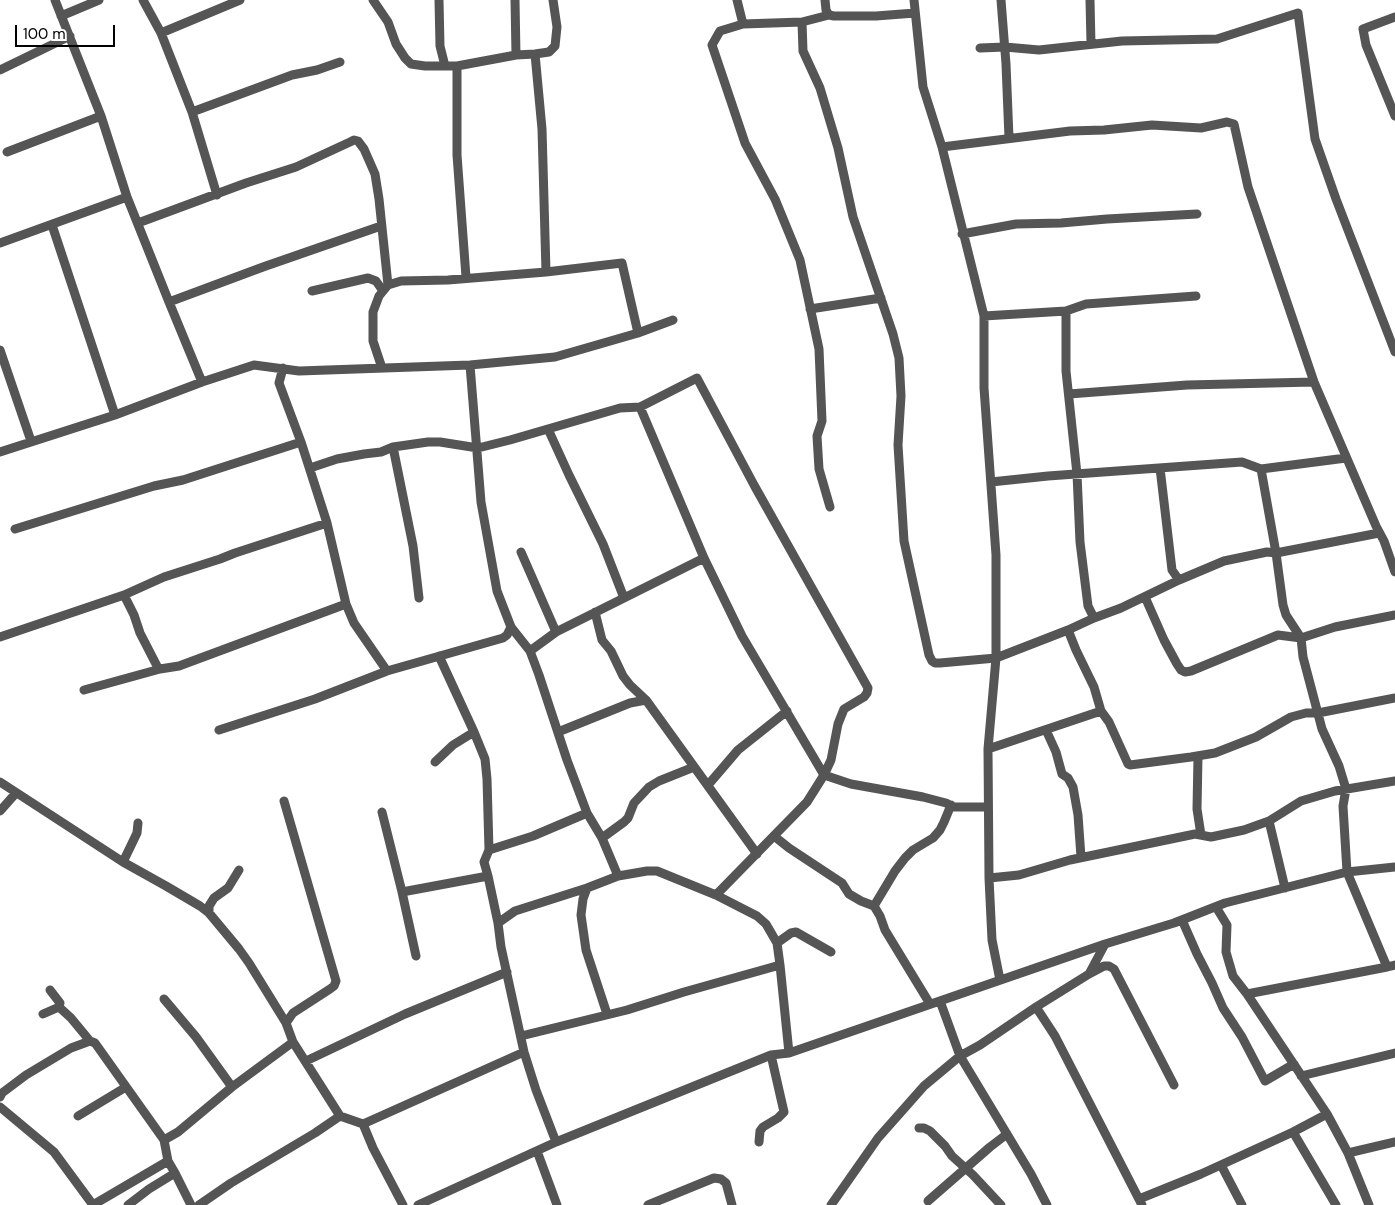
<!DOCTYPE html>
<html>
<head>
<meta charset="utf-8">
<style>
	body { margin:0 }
	#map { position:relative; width:1395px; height:1205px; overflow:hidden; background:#fff; font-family:"DM Sans",sans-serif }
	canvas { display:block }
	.scale { position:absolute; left:15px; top:25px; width:100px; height:22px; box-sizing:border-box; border:2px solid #000; border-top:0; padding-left:6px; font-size:15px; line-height:18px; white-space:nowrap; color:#000; -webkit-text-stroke:4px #fff; paint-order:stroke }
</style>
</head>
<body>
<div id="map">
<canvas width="1395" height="1205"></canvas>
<div class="scale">100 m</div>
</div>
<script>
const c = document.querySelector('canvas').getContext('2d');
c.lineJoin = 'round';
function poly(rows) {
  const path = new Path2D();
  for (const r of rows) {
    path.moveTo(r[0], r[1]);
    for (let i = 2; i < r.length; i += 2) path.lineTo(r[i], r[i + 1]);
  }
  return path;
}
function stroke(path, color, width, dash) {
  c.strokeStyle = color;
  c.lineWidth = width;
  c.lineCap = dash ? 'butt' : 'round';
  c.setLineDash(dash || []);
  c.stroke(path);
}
stroke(poly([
	[55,0,101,116,127,197,169,302,202,382],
	[143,0,161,33,192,112,217,195],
	[373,0,388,22,396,44,405,58,411,64,425,66,457,66,516,55],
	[439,0,440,46,445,66],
	[515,0,516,55,535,54,549,52,555,46,557,27,553,0],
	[737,0,743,24,802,22],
	[825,0,826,10,829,15,834,16,876,16,915,13],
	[914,0,923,87,942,147,984,316,984,388,996,555,996,658,988,749,989,878,992,940,1000,980],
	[1001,0,1006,64,1009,138],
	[1090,0,1091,44],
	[829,15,802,22,803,51,820,88,838,148,853,217,893,334,899,358,901,396,898,445,904,541,929,655,932,661,935,663,940,663,996,658,1068,630,1094,618,1121,608,1179,580,1224,561,1267,552,1276,553,1379,533],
	[61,16,99,0],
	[1395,17,1363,29,1366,45,1395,116],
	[743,24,720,31,712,45,745,143,775,199,800,260,819,349,822,421,817,436,819,469,830,507],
	[161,33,240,0],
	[980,48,1005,47,1039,50,1122,41,1217,39,1298,13,1315,139,1336,199,1395,352],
	[535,54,542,129,546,272],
	[457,66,457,155,466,277],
	[0,70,70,36],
	[192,112,292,75,317,70,340,62],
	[942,147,1070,131,1104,130,1152,125,1201,128,1227,122,1234,124,1248,187,1314,382,1376,526,1384,541,1395,572],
	[7,152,101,116],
	[138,223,246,183,296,167,350,142,354,140,358,141,364,149,375,174,379,199,388,285],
	[52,225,115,415],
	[962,234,1016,224,1061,223,1107,219,1197,214],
	[0,243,127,197],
	[312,291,368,278,376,281,383,291],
	[169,302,263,267,381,226],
	[810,309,881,298],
	[1066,311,1066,371,1077,474,1080,542,1088,606,1094,618],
	[984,316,1066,311,1086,304,1196,296],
	[0,350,31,441],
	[470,365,481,502,497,591,511,627,530,651,539,675,567,760,587,813,602,838,618,876],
	[283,368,279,383,301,442,327,523,346,604,354,623,387,671],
	[382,368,373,341,373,312,379,296,388,285,401,281,448,280,546,272,622,263,638,333],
	[1069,394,1187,385,1314,382],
	[640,407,704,558,742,636,824,775,851,784,923,797,946,803,954,807,988,807],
	[548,429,569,475,603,544,624,598],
	[393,447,413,546,419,598],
	[0,452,115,415,202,382,254,365,299,371,470,365,555,357,638,333,673,320],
	[310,468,337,459,364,454,381,452,393,447,428,442,440,442,478,448,510,440,620,408,640,407,697,378,754,485,868,688,867,693,864,697,844,709,838,724,831,760,824,775,807,802,716,895],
	[1160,468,1172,570,1179,580],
	[1261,469,1276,553,1283,605,1286,615,1301,638,1303,657,1322,729,1339,766,1346,789,1343,806,1347,872,1387,967],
	[991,482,1048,476,1242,462,1261,469,1346,458],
	[15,529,154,486,183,480,301,442],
	[521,552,556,632],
	[124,595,134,615,140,633,157,666,160,669,179,666,346,604],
	[1145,597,1164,640,1177,664,1181,670,1185,672,1191,671,1278,635,1301,638,1335,627,1395,615],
	[595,612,602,640,611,651,623,676,630,685,646,700,757,854],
	[1068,630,1076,650,1094,687,1101,711,1109,722,1128,764,1130,765,1191,757,1215,753,1256,737,1291,717,1306,713,1318,713,1395,698],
	[0,637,124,595,164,577,220,559,235,553,327,523],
	[530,651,556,632,704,558],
	[439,656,474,732,485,759,487,779,489,850,484,862,488,876,498,923,501,947,524,1052,536,1090,556,1142],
	[84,690,160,669],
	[219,730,315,699,387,671,503,638,507,635,511,627],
	[1046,730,1056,752,1062,774,1068,778,1073,787,1078,815,1081,857],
	[558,732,630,703,646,700],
	[988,749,1101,711],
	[1198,756,1197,809,1201,835],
	[435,762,453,745,474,732],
	[0,782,123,862,166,886,200,906,209,913,239,949,249,963,286,1023,293,1042,340,1116,363,1124,373,1148,403,1205],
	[708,785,738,750,787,711],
	[284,801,336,981,334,986,330,989,293,1013,286,1023],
	[0,811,16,793],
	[382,812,402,892],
	[1269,821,1285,888],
	[774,836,789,848,842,883,849,894,861,901,874,906,880,916,885,930,930,1004],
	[602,838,624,822,628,818,634,803,649,787,659,781,694,767],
	[489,850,533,836,587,813],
	[123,862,137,833,138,823],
	[989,878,1019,875,1070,860,1195,834,1211,837,1244,830,1269,821,1301,801,1335,791,1395,781],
	[587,888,583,899,581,915,586,950,607,1014],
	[874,906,895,871,905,858,913,850,933,838,940,830,944,822,951,805],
	[1216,907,1227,925,1226,952,1233,976,1247,994,1327,1114,1348,1153,1369,1205],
	[209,913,209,906,214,898,228,888,239,870],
	[1182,920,1197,954,1212,983,1223,1008,1242,1037,1265,1081,1294,1064],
	[498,923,515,911,587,888,618,876,647,871,657,871,716,895,757,916,766,924,777,943,780,965,789,1053],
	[777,943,791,933,796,932,831,952],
	[416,956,402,892,488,876],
	[1089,974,1104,966,1109,966,1114,969,1174,1085],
	[50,990,60,1003,59,1007],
	[1247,994,1387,967,1395,965],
	[164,999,196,1037,232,1087],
	[940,1001,960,1056,1031,1174,1047,1205],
	[1036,1007,1055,1036,1142,1205],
	[43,1014,59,1007,71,1018,90,1041],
	[521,1036,627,1010,684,992,780,965],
	[306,1061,405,1014,507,972],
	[1301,1076,1395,1053],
	[0,1097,2,1093,26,1075,71,1048,90,1041,95,1043,164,1140,168,1161,175,1173,191,1205],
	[0,1107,54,1152,93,1205],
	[78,1116,126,1087],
	[363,1124,524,1052],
	[919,1128,924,1128,930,1131,945,1146,952,1156,973,1175,1001,1205],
	[1293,1132,1336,1205],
	[164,1140,178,1132,232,1087,293,1042],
	[759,1142,760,1131,763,1127,778,1118,784,1112,771,1055],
	[537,1151,557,1205],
	[1348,1153,1395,1142],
	[1221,1165,1242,1205],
	[1139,1199,1201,1174,1293,1132,1327,1114],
	[928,1201,990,1147,1007,1134],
	[93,1205,168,1161],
	[128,1205,149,1189,175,1173],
	[199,1205,231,1183,315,1133,340,1116],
	[418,1205,556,1142,771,1055,789,1053,1105,944,1174,923,1225,903,1347,872,1395,867],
	[648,1205,714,1178,721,1179,726,1183,732,1205],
	[831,1205,878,1138,924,1086,960,1056,980,1045,1036,1007,1089,974,1105,944]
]), '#555', 9);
</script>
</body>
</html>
